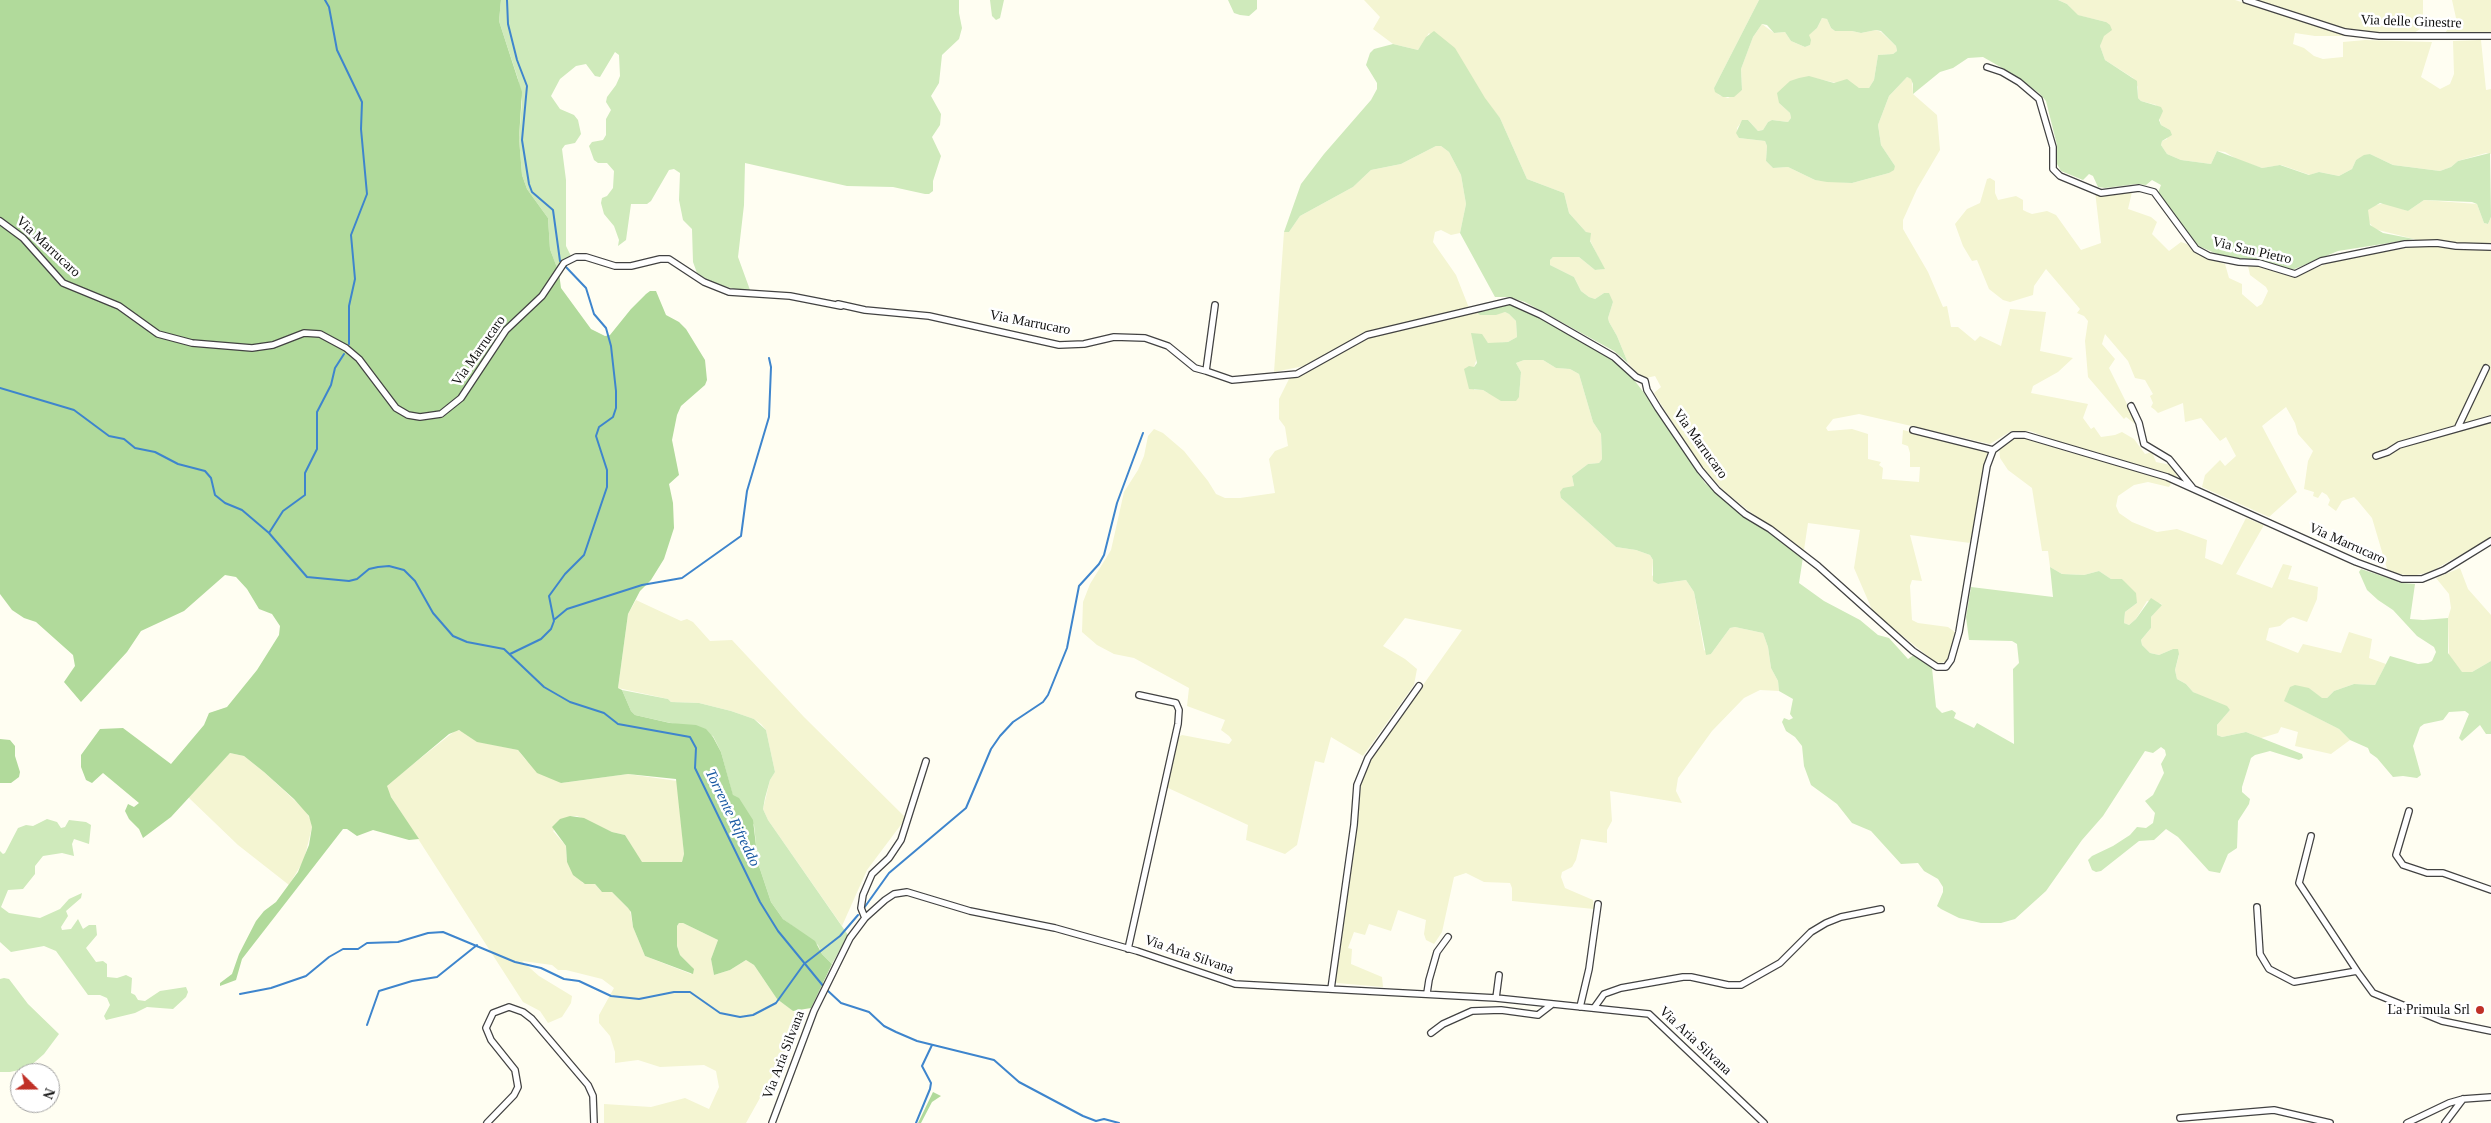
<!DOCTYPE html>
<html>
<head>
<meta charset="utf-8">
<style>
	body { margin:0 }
	#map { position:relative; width:2491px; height:1123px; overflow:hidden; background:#fffef2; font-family:Georgia,serif }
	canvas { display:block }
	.north { position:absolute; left:10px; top:1063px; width:50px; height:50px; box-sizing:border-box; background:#fff; border:1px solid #9f9f9f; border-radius:50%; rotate:112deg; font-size:14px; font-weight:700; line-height:20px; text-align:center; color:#0f0f0f }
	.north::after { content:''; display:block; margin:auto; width:18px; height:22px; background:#c03027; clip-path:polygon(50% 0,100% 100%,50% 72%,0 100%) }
</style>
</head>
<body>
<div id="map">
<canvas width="2491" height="1123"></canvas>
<div class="north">N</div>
</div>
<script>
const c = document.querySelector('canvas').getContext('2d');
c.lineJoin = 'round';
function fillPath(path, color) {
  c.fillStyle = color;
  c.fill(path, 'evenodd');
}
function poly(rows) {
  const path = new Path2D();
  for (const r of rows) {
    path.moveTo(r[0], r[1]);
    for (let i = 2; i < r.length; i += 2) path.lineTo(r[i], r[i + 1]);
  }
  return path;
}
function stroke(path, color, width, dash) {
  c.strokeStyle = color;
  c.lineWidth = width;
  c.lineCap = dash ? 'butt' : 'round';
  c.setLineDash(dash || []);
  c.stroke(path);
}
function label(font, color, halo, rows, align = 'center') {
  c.font = font + ' Georgia,serif';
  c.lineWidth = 5;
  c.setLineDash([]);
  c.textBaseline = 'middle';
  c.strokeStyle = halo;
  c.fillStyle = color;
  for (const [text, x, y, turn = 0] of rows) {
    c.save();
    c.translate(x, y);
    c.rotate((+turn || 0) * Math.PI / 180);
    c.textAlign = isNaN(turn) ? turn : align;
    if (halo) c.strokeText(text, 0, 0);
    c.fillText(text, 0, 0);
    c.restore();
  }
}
fillPath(poly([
	[1364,0,1759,0,1714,88,1719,95,1728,98,1742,90,1741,69,1753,37,1762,24,1774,33,1785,32,1791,41,1805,47,1810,45,1808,35,1817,28,1822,18,1827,19,1831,28,1835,31,1852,31,1861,33,1876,30,1881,32,1896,46,1897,51,1893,54,1878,55,1874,80,1869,88,1859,88,1809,77,1779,103,1790,113,1791,118,1788,122,1772,120,1768,122,1763,130,1758,131,1748,120,1743,120,1737,128,1739,138,1765,141,1767,146,1766,161,1773,168,1788,167,1815,180,1852,183,1889,173,1895,166,1881,145,1878,125,1889,96,1907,77,1912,79,1913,94,1937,115,1940,150,1917,189,1903,220,1903,229,1928,272,1943,307,1947,306,1951,327,1958,327,1975,341,1980,336,2001,346,2010,309,2046,312,2040,351,2073,358,2058,372,2033,386,2031,393,2088,404,2083,418,2091,429,2094,427,2101,437,2115,435,2122,432,2134,439,2145,454,2152,452,2156,462,2171,465,2178,478,2096,452,2069,446,2030,431,2011,431,1990,444,1859,414,1833,419,1826,428,1828,431,1852,429,1868,434,1868,459,1881,462,1879,465,1883,468,1882,479,1919,482,1920,467,1910,467,1910,453,1908,446,1902,444,1903,430,1988,451,1970,543,1910,535,1922,581,1912,580,1910,586,1912,620,1918,623,1948,627,1955,632,1947,661,1941,663,1935,662,1873,612,1854,568,1860,530,1808,523,1804,550,1749,511,1724,491,1708,474,1691,452,1654,393,1661,387,1655,376,1646,378,1639,375,1628,363,1617,336,1609,322,1608,318,1613,302,1604,293,1595,299,1589,297,1581,291,1574,277,1550,265,1550,260,1553,257,1579,257,1595,270,1604,269,1586,232,1569,213,1564,193,1527,179,1500,118,1429,33,1418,50,1393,44,1373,29,1380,17],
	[2058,0,2235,0,2349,36,2315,36,2295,33,2293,44,2304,48,2314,56,2323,59,2343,57,2343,42,2365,40,2432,42,2421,77,2440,89,2450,84,2454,74,2453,41,2481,40,2486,90,2491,89,2491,154,2486,153,2458,161,2451,167,2440,171,2393,165,2370,154,2356,160,2352,169,2339,176,2319,172,2310,175,2281,165,2262,168,2238,160,2225,152,2217,151,2211,164,2181,160,2167,154,2161,145,2162,141,2167,139,2170,130,2161,125,2156,105,2141,101,2138,98,2138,87,2133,78,2105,60,2100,46,2106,22,2077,15,2067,4],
	[2252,0,2423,0,2423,27,2414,33,2378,34,2326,25],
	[2452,0,2491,0,2491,33,2445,33,2456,18],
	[1436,146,1441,146,1449,152,1461,175,1466,204,1460,233,1451,235,1441,230,1435,232,1433,242,1456,275,1469,308,1361,334,1309,365,1274,372,1284,232,1289,232,1300,216,1353,187,1371,170,1401,164],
	[1990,178,1995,181,1995,193,1998,200,2016,196,2023,200,2023,210,2027,212,2032,214,2047,211,2056,215,2081,250,2101,243,2095,191,2104,195,2132,192,2128,209,2151,217,2157,222,2152,234,2169,251,2181,242,2187,244,2197,254,2225,264,2229,278,2242,284,2242,294,2257,307,2262,304,2268,291,2266,287,2250,275,2248,266,2258,266,2282,274,2295,276,2339,259,2420,246,2414,239,2374,229,2368,221,2368,210,2371,206,2385,203,2408,211,2424,200,2477,204,2484,223,2488,224,2491,217,2491,538,2430,572,2412,576,2388,572,2372,518,2357,500,2354,497,2342,501,2336,511,2328,505,2330,500,2327,495,2322,492,2318,498,2313,496,2314,492,2304,489,2308,461,2313,451,2298,434,2295,423,2286,407,2262,426,2297,492,2269,517,2202,487,2205,475,2220,460,2225,466,2236,456,2226,437,2220,441,2201,418,2185,422,2183,403,2158,413,2155,410,2151,407,2153,403,2150,396,2153,394,2145,380,2135,378,2128,361,2105,334,2102,344,2115,359,2109,368,2138,426,2126,417,2124,419,2088,377,2085,341,2088,321,2084,316,2077,313,2080,309,2046,269,2034,286,2033,295,2010,302,2003,300,1989,289,1977,260,1972,261,1963,246,1955,224,1967,209,1980,203,1987,179],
	[1476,312,1480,315,1505,312,1509,314,1516,321,1517,337,1508,342,1498,343,1488,343,1484,339,1472,338,1477,358,1474,367,1474,390,1483,390,1488,393,1519,397,1521,372,1516,363,1524,360,1543,360,1556,368,1570,369,1579,374,1593,422,1601,434,1602,459,1599,463,1588,464,1572,476,1574,486,1561,498,1616,547,1636,550,1650,555,1653,560,1652,575,1658,584,1686,580,1694,592,1704,650,1711,654,1730,628,1735,627,1763,633,1768,647,1771,668,1778,681,1779,691,1760,690,1744,698,1712,731,1678,778,1676,791,1682,803,1610,791,1612,821,1607,830,1607,843,1581,839,1576,860,1572,867,1562,872,1561,877,1565,888,1593,900,1594,909,1512,901,1512,888,1510,883,1484,882,1466,873,1454,877,1442,932,1434,944,1426,940,1424,934,1426,920,1398,910,1391,931,1369,924,1365,935,1354,932,1348,948,1352,949,1351,964,1382,977,1383,987,1337,983,1334,981,1362,778,1367,764,1462,630,1405,618,1383,646,1405,659,1417,669,1414,685,1363,756,1331,737,1324,763,1315,761,1297,845,1285,854,1246,840,1248,825,1166,787,1177,738,1182,735,1229,744,1232,740,1229,736,1221,730,1225,720,1187,706,1189,688,1134,658,1114,654,1097,645,1082,632,1083,602,1090,584,1111,550,1124,492,1138,470,1144,456,1148,436,1154,429,1163,433,1184,451,1208,481,1216,494,1225,498,1240,498,1275,493,1269,459,1275,451,1288,446,1285,427,1279,419,1279,399,1290,377,1315,367,1367,337],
	[2023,437,2068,452,2110,461,2172,482,2169,487,2148,482,2134,485,2118,496,2116,506,2119,513,2132,522,2157,532,2177,529,2207,540,2205,558,2222,565,2246,518,2264,525,2236,574,2272,588,2283,564,2292,566,2288,579,2318,587,2317,599,2307,622,2293,617,2288,619,2280,626,2269,628,2266,640,2298,653,2303,644,2341,653,2349,632,2372,639,2369,658,2386,664,2375,685,2354,684,2334,691,2327,698,2321,698,2309,688,2285,701,2339,729,2350,740,2331,754,2295,746,2298,732,2281,727,2278,733,2261,738,2246,732,2222,737,2217,735,2217,725,2230,710,2193,692,2186,684,2177,679,2175,670,2179,655,2173,649,2159,655,2150,653,2142,645,2141,640,2151,628,2151,617,2162,604,2147,601,2136,619,2129,625,2124,623,2125,612,2137,603,2122,579,2111,579,2099,571,2084,575,2062,574,2050,567,2048,551,2042,551,2032,488,2008,470,2000,458,1999,446,2012,438],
	[2460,568,2468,589,2491,615,2491,661,2472,672,2462,673,2449,657,2448,618,2451,608,2449,594,2436,578],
	[636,600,681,621,687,619,693,622,710,641,732,640,804,717,906,818,867,870,842,926,768,820,763,809,770,780,775,772,766,730,761,724,754,719,731,711,699,703,671,702,668,699,618,688,628,614],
	[456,730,464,731,476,741,518,750,525,759,561,783,628,774,677,781,684,854,682,862,641,862,625,835,612,832,577,816,570,816,553,831,566,846,567,862,583,883,593,882,601,891,612,892,630,910,633,927,645,956,691,974,692,967,680,955,677,946,677,926,679,923,683,923,718,940,711,959,714,975,730,970,746,960,754,965,777,999,804,1019,746,1123,604,1123,604,1104,651,1107,685,1098,709,1109,719,1087,716,1071,704,1065,660,1067,638,1060,615,1063,615,1052,610,1036,599,1023,599,1015,614,988,602,979,566,970,558,970,552,965,522,961,539,976,572,996,571,1003,562,1017,548,1023,540,1011,523,1002,386,789,388,784],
	[230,753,244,756,264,772,304,809,311,820,312,827,304,860,289,885,238,845,188,797]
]), '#f4f5d2');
fillPath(poly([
	[501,0,959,0,959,13,962,28,959,39,942,55,939,83,931,96,941,114,940,125,932,137,941,156,933,181,933,191,929,194,925,194,893,187,847,186,745,163,744,205,738,257,750,290,734,289,711,282,697,273,693,262,692,229,683,220,679,200,680,173,674,169,669,170,651,201,647,204,631,204,626,240,618,246,619,240,614,226,604,214,601,203,602,198,607,196,613,188,614,171,607,163,598,163,594,160,589,146,592,142,603,140,606,135,606,119,611,110,606,102,607,97,616,85,620,76,619,55,615,52,600,77,595,76,586,64,576,66,560,79,551,96,560,109,574,115,578,120,581,134,575,143,565,145,562,149,566,180,566,246,571,256,557,268,550,249,548,218,527,189,522,175,519,138,522,101,518,79,499,21],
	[990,0,1004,0,1000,18,996,20,992,16],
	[1228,0,1257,0,1257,9,1249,16,1240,15,1234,13],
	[1759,0,2058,0,2067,4,2078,15,2106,22,2110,25,2112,30,2104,36,2100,46,2105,60,2137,81,2138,98,2141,101,2161,107,2163,111,2159,120,2161,125,2170,130,2172,135,2162,141,2161,145,2167,154,2181,160,2211,164,2217,151,2262,168,2280,165,2309,175,2319,172,2339,176,2352,169,2356,160,2364,155,2370,154,2393,165,2440,171,2451,167,2458,161,2490,153,2491,217,2488,224,2484,223,2477,204,2472,202,2424,200,2408,211,2380,203,2368,210,2370,225,2383,233,2414,239,2338,251,2292,270,2282,270,2263,262,2222,256,2196,245,2158,193,2161,185,2152,180,2146,185,2136,184,2105,188,2098,187,2093,176,2089,174,2083,180,2061,171,2057,164,2057,145,2046,101,2039,93,2011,73,1983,57,1968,58,1953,68,1940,72,1913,94,1913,84,1911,79,1907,77,1889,96,1878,125,1881,145,1895,166,1894,170,1889,173,1852,183,1827,182,1815,180,1788,167,1773,168,1766,161,1767,146,1765,141,1739,138,1736,133,1742,120,1748,120,1758,131,1763,130,1768,122,1772,120,1788,122,1791,118,1790,113,1779,103,1777,93,1790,81,1799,78,1809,76,1834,83,1847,79,1859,88,1869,88,1874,80,1878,55,1893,54,1897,51,1896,46,1881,31,1876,30,1861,33,1852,31,1835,31,1831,28,1827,19,1822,18,1817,28,1809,35,1811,40,1810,45,1805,47,1791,41,1785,32,1774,33,1767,25,1762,24,1753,37,1741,69,1742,90,1734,97,1723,97,1715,92,1714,88],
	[1434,31,1455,48,1485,98,1500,118,1527,179,1564,193,1569,213,1586,232,1591,233,1590,241,1605,269,1595,270,1579,257,1553,257,1550,260,1550,265,1574,277,1581,291,1589,297,1595,299,1604,293,1609,293,1613,302,1608,318,1609,322,1617,336,1628,363,1614,351,1525,302,1509,297,1495,297,1460,233,1466,204,1461,175,1449,152,1441,146,1436,146,1401,164,1371,170,1353,187,1300,216,1289,232,1284,232,1301,184,1324,154,1371,100,1377,89,1377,83,1366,65,1370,53,1374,49,1393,44,1418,50,1426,37],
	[1505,304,1510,304,1538,316,1612,358,1628,372,1655,407,1705,483,1738,511,1803,557,1799,583,1824,601,1860,620,1878,635,1889,638,1908,659,1915,654,1932,668,1936,707,1942,713,1952,710,1956,713,1954,718,1974,728,1977,723,2014,744,2013,669,2019,663,2017,644,2012,641,1969,640,1966,617,1971,587,2053,597,2050,567,2062,574,2084,575,2099,571,2111,579,2122,579,2136,593,2137,603,2125,612,2124,623,2129,625,2136,619,2151,598,2162,605,2151,617,2151,628,2141,640,2142,645,2150,653,2159,655,2173,649,2178,649,2179,654,2175,670,2177,679,2186,684,2193,692,2227,706,2230,710,2217,725,2217,735,2222,737,2246,732,2302,754,2303,758,2299,760,2270,751,2255,755,2251,758,2242,787,2242,792,2250,799,2249,804,2238,821,2237,848,2228,854,2220,873,2209,871,2178,837,2166,829,2154,840,2139,841,2101,871,2096,872,2092,870,2088,860,2092,856,2113,846,2130,835,2137,827,2146,828,2153,823,2155,813,2145,801,2153,795,2164,773,2161,764,2166,755,2165,750,2161,747,2153,753,2145,751,2103,816,2082,840,2046,891,2015,919,2001,923,1981,923,1959,918,1941,909,1937,906,1943,892,1943,887,1938,879,1924,871,1918,863,1901,864,1871,831,1852,823,1837,804,1811,785,1804,766,1802,746,1795,737,1786,731,1782,722,1784,718,1789,720,1793,718,1790,714,1793,699,1779,691,1778,681,1771,668,1768,647,1763,633,1735,627,1730,628,1711,654,1706,655,1694,592,1686,580,1658,584,1653,581,1653,560,1650,555,1636,550,1616,547,1561,498,1560,492,1563,488,1574,486,1572,476,1588,464,1599,463,1602,459,1601,434,1593,422,1579,374,1570,369,1556,368,1543,360,1524,360,1516,363,1521,372,1519,397,1516,401,1501,401,1483,390,1469,389,1464,369,1469,366,1474,367,1477,363,1471,333,1482,334,1488,343,1508,342,1517,337,1516,321,1509,314,1505,312,1496,315,1480,315,1476,312],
	[2361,569,2403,583,2415,584,2410,619,2423,620,2448,618,2448,653,2462,672,2472,672,2491,661,2491,734,2486,734,2480,725,2462,741,2459,738,2469,714,2465,711,2449,712,2443,720,2424,724,2420,727,2413,746,2421,775,2417,778,2403,776,2393,777,2377,758,2370,753,2368,748,2350,740,2339,729,2284,701,2290,687,2295,685,2309,688,2322,698,2327,698,2334,691,2354,684,2375,685,2390,656,2418,664,2428,663,2432,661,2436,652,2434,647,2417,636,2393,610,2378,600,2367,590,2359,572],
	[622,690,668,699,671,702,699,703,731,711,754,719,766,730,775,772,770,780,765,798,763,809,768,820,848,935,832,964,822,954,818,945,783,919,771,902,758,863,754,825,733,796,721,752,713,736,675,724,635,715,631,711],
	[47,819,57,822,61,828,65,827,69,820,86,822,91,825,89,844,74,839,72,844,74,856,62,853,43,856,35,866,35,874,23,889,8,890,1,907,9,913,40,918,60,909,69,899,82,893,81,898,66,911,68,916,61,927,62,930,71,929,78,919,83,929,89,925,96,925,97,935,86,948,96,962,103,961,107,964,107,977,117,978,126,975,132,978,131,993,135,995,138,1000,145,1001,160,991,186,987,188,992,186,997,173,1009,147,1007,135,1013,106,1020,104,1016,110,1005,107,998,100,995,88,995,56,951,44,946,11,952,0,942,0,851,3,854,5,853,18,828,26,825,33,826],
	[4,978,9,979,28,1004,59,1034,44,1054,28,1068,10,1072,0,1072,0,979]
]), '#cfeabb');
fillPath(poly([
	[0,0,501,0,499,21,522,92,519,138,522,175,527,189,548,218,550,249,559,273,561,288,591,329,605,336,610,335,631,309,646,294,650,291,656,291,666,315,679,322,686,329,705,360,707,380,705,385,681,406,677,415,672,440,679,475,669,484,673,503,674,528,664,559,651,580,640,591,628,614,618,688,622,690,631,711,635,715,670,723,696,725,706,729,713,737,721,752,733,795,739,798,753,820,758,863,771,902,783,919,815,941,822,954,832,964,811,1008,793,1011,777,999,754,965,746,960,730,970,714,975,711,959,718,940,683,923,679,923,677,926,677,946,680,955,694,969,693,974,645,956,633,927,631,912,628,908,612,892,602,892,595,884,585,884,573,875,567,862,566,846,552,827,560,819,570,816,584,818,612,832,625,835,642,862,682,862,684,854,676,779,628,774,561,783,537,773,518,750,477,742,459,730,449,734,387,786,391,797,419,839,409,840,373,830,357,836,347,829,343,829,242,959,236,980,220,986,220,983,232,974,239,954,256,921,264,911,276,902,298,872,309,845,312,827,309,816,294,799,264,772,244,756,230,753,171,817,143,838,139,829,129,819,125,811,128,804,134,807,139,803,103,773,92,783,86,780,81,767,81,755,100,729,123,728,171,764,204,725,209,713,227,707,257,670,279,635,280,626,272,614,259,609,247,589,236,577,225,575,184,611,141,631,127,652,81,702,64,682,75,666,73,655,36,622,24,618,12,610,0,594],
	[0,739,10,740,15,746,15,756,20,772,19,777,11,783,0,783],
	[933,1092,941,1096,932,1102,921,1123,918,1123]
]), '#b1da9b');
stroke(poly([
	[325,0,329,7,337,50,362,102,361,129,367,194,351,235,355,279,349,306,349,344],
	[507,0,508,24,517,60,527,86,522,140,529,184,532,192,553,210,560,261],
	[0,388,74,410,109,436,124,439,135,448,155,452,178,464,205,471,211,478,215,495,225,503,242,510,269,533,307,577,349,581,357,579,369,569,378,567,389,566,404,570,415,581,433,613,453,636,467,642,504,649,544,687,570,702,604,713,618,724,690,737,696,748,695,768,760,902,778,931,824,987],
	[269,533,283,511,305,495,305,473,317,449,317,412,331,385,335,368,344,354],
	[555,619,567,609,642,585,682,578,741,536,747,491,769,417,771,367,769,358],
	[510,654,541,639,551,629,554,621,549,596,565,574,584,555,607,487,607,470,596,436,599,427,613,417,616,408,616,391,611,346,606,328,594,314,586,288,565,266],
	[864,908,889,873,966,808,991,749,1000,736,1013,722,1043,702,1048,695,1067,648,1079,586,1099,564,1104,555,1117,503,1143,433],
	[827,990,841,1003,869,1012,884,1026,896,1032,917,1041,994,1060,1019,1082,1083,1116,1096,1121,1104,1119,1119,1123],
	[240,994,271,988,306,976,329,957,343,949,358,949,367,943,398,942,428,933,443,932,515,962,541,968,564,979,579,981,611,996,639,999,674,992,690,992,720,1013,740,1017,753,1015,776,1003,804,964,840,936,858,915],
	[367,1025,379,991,412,981,437,977,477,945],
	[916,1123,930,1089,931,1083,922,1066,932,1045]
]), '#3e85cd', 2);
const street = poly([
	[2246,0,2345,32,2379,36,2491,36],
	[1987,67,2002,72,2019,82,2039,99,2053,147,2053,169,2060,176,2101,193,2139,188,2154,192,2196,249,2209,256,2239,262,2259,263,2295,274,2321,261,2405,244,2437,243,2456,246,2491,247],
	[0,221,23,238,63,283,119,306,158,334,192,343,252,348,273,345,304,333,320,334,346,348,359,359,396,408,408,415,420,417,441,414,461,398,506,330,542,296,564,263,576,257,586,257,615,266,631,266,660,259,669,259,704,282,729,292,790,296,841,306],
	[838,304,865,310,929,316,1059,345,1084,344,1114,337,1145,338,1168,346,1195,368,1206,371],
	[1215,305,1206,371,1232,380,1297,374,1367,335,1510,301,1541,315,1614,357,1636,377,1645,381,1647,390,1658,408,1700,470,1717,490,1745,514,1770,529,1818,566,1913,651,1937,667,1946,667,1951,660,1959,632,1987,466,1993,450,2013,435,2025,435,2167,477,2356,562,2402,579,2422,579,2444,570,2491,541],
	[2131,406,2139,423,2144,444,2169,459,2192,487],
	[2458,427,2486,368],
	[1913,430,1993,450],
	[2376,456,2388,452,2399,445,2491,419],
	[2409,811,2396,855,2403,865,2427,873,2443,873,2491,890],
	[2311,836,2299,883,2357,971],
	[2257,907,2260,954,2269,969,2294,982,2357,971,2373,993,2442,1021,2491,1031],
	[865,918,861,908,863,895,872,874,889,858,901,840,926,761],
	[1128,949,1178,724,1179,710,1176,703,1139,695],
	[1331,989,1354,825,1357,785,1368,758,1419,686],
	[1427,993,1429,980,1437,952,1448,937],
	[1496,998,1499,975],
	[1580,1007,1589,969,1598,904],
	[1594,1008,1604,994,1621,988,1683,977,1691,977,1728,985,1741,985,1780,963,1811,932,1826,923,1841,917,1881,909],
	[1431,1033,1443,1024,1472,1011,1501,1010,1538,1015,1551,1005],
	[2180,1118,2274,1110,2330,1123],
	[487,1123,514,1095,518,1087,515,1070,491,1040,486,1028,493,1013,509,1007,523,1012,532,1019,588,1085,593,1096,594,1123],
	[772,1123,814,1011,850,938,865,918,885,900,894,894,907,892,970,911,1055,928,1137,951,1235,984,1496,998,1649,1014,1764,1123],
	[2407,1123,2449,1103,2463,1099,2491,1097],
	[2445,1123,2463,1099]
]);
stroke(street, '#424242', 8);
stroke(street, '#fff', 5.5);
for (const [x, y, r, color] of [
	[2480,1010,5,"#c03027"]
]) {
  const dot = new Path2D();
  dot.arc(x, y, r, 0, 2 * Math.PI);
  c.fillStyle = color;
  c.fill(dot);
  stroke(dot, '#fff', 2);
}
label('14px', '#0f0f0f', '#fff', [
	["Via delle Ginestre",2411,22,2],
	["Via Marrucaro",48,247,43],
	["Via San Pietro",2252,251,13],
	["Via Marrucaro",1030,323,11],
	["Via Marrucaro",479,351,-55],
	["Via Marrucaro",1700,444,54],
	["Via Marrucaro",2347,544,24],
	["Via Aria Silvana",1189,955,19],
	["Via Aria Silvana",1695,1041,43],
	["Via Aria Silvana",784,1055,-69]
]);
label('14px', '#0f0f0f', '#fff', [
	["La Primula Srl",2470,1010]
], 'right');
label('italic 15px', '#1858a2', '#fff', [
	["Torrente Rifreddo",732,818,64]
]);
</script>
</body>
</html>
